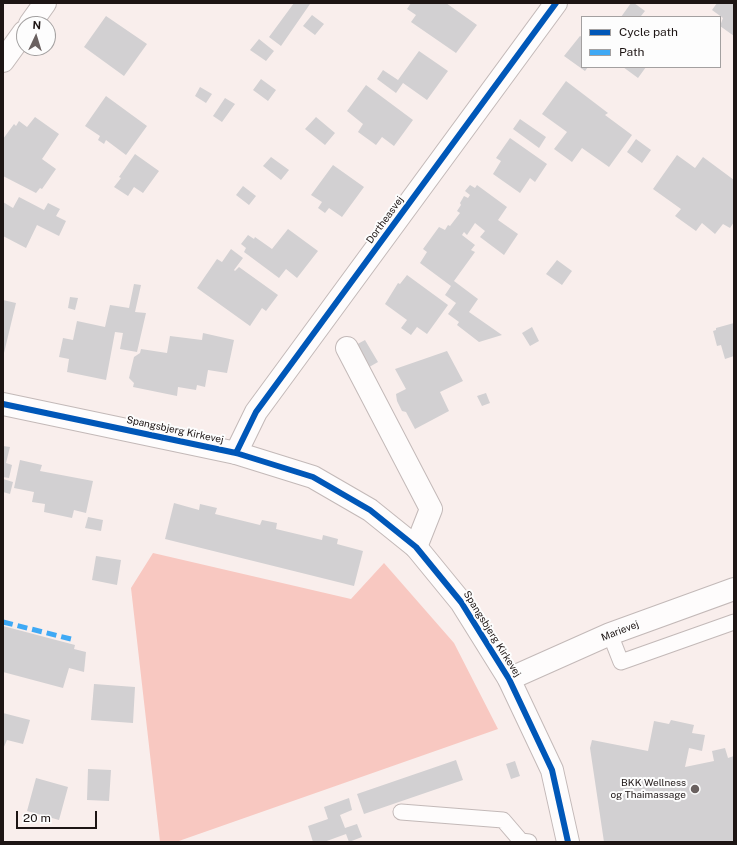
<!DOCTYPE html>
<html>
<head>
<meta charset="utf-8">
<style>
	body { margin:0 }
	#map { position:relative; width:737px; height:845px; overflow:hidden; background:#f9eeec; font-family:"Public Sans",sans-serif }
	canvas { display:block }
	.frame { position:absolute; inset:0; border:4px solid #1d1514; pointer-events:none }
	.legend { position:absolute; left:581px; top:16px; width:140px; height:52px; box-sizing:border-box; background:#fdfdfd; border:1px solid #a3a0a0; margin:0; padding:5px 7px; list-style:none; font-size:12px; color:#1d1514 }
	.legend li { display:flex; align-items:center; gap:8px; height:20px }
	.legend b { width:20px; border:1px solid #a3a0a0 }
	.north { position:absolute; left:16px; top:16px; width:40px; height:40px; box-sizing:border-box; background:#fdfdfd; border:1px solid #a3a0a0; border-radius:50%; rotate:4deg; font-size:11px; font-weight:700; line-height:16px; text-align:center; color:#1d1514 }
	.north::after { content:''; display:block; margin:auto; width:14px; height:18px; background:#6a6160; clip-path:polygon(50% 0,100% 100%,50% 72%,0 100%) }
	.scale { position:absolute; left:16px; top:811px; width:81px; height:18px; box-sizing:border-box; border:2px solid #1d1514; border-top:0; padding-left:5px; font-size:12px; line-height:14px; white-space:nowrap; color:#1d1514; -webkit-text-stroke:3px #fdfdfd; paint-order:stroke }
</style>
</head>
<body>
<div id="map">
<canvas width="737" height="845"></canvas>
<div class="frame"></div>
<ul class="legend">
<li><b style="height:5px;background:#0057b8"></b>Cycle path</li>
<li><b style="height:5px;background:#3fa9f5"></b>Path</li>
</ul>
<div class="north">N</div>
<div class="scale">20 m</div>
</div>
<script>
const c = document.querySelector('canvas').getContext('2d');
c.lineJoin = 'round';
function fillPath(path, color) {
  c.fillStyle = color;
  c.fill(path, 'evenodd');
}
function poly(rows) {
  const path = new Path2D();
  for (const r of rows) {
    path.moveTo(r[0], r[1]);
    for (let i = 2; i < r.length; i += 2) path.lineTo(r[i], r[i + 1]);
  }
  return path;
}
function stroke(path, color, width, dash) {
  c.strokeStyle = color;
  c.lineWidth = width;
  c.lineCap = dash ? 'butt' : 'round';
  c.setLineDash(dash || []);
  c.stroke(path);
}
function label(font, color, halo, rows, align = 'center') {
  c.font = font + ' "Public Sans",sans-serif';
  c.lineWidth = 4;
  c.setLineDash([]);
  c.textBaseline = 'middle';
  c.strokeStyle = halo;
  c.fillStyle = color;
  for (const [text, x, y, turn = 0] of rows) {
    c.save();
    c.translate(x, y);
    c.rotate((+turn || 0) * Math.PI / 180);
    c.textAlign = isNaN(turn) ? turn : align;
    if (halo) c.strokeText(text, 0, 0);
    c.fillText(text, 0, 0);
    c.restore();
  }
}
fillPath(poly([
	[153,553,351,599,384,563,454,643,498,729,176,842,160,842,131,588]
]), '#f8c8c1');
fillPath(poly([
	[294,3,310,4,281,46,269,37],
	[411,3,446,3,477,25,456,53,411,22,416,15,407,9],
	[631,3,634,3,645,11,641,16,643,17,621,17],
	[717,3,734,3,734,36,720,26,723,18,712,10],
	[312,15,324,24,315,35,303,26],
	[106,16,147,44,124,76,84,47],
	[580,36,582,37,582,67,588,67,585,71,564,56],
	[259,39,274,51,266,61,250,50],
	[419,51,448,71,427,100,403,83,396,93,377,79,383,70,398,80],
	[623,67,646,67,638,78],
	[261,79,276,90,268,101,253,90],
	[566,81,608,113,605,115,632,135,609,167,582,148,572,162,554,149,567,132,542,114],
	[366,85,413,120,394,146,382,137,376,145,358,132,363,124,347,111],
	[200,87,212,94,206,103,195,96],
	[106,96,147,126,126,155,106,140,104,144,98,140,100,136,85,126],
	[225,98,235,104,222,122,213,116],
	[35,117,59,134,42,159,56,169,42,189,40,188,36,193,3,176,3,139,14,124,16,126,19,121,27,127],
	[316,117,335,133,325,145,305,129],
	[520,119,546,137,539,148,513,129],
	[510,138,547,164,535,182,530,178,520,193,493,174,501,161,496,158],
	[636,139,651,150,642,163,627,152],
	[135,154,159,171,143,193,134,187,128,196,114,187,121,178,119,177],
	[677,155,695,168,703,157,734,180,734,222,730,228,723,224,715,234,702,223,696,231,675,216,681,209,653,189],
	[271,157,289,170,281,180,263,166],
	[333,165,364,187,342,217,329,208,325,213,318,208,322,202,311,195],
	[470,185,475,188,477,185,507,207,498,220,518,234,504,255,480,237,485,231,475,223,467,235,464,232,462,235,475,245,471,250,475,252,454,281,478,299,469,312,502,335,479,342,457,325,459,322,448,314,456,303,445,295,451,286,420,263,427,252,423,249,439,227,445,230,448,225,450,226,460,213,457,211,461,205,460,203,464,196,468,198,470,195,465,191],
	[243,186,256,196,249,205,236,195],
	[19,197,44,210,48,203,60,209,56,216,66,221,59,236,37,225,26,248,3,236,3,202,13,208],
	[288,229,318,251,297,278,286,269,279,278,244,252,246,248,241,244,248,235,254,239,255,237,272,249],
	[231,249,243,258,234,270,235,271,239,267,278,295,266,311,262,308,250,326,197,288,217,259,222,262],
	[557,260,572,271,562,285,546,274],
	[407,275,448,305,427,334,417,327,411,335,401,328,407,320,385,304,398,283,400,284],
	[134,284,141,285,135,312,146,313,137,352,120,349,123,333,115,332,106,380,67,372,69,359,59,357,63,338,73,340,77,321,105,327,110,305,129,308],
	[70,297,78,298,75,310,68,308],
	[3,300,16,303,4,353,3,353],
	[734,323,734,356,725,359,721,345,717,346,713,331,716,330,716,328],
	[532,327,539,341,530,346,522,333],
	[203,333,234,340,227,373,208,370,205,387,197,385,196,390,178,387,177,396,133,387,134,383,129,378,134,357,140,353,141,349,167,353,170,336,202,340],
	[365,340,378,362,364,370,352,347],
	[447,351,463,381,440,392,449,411,415,429,406,412,402,411,397,401,396,394,406,389,395,369],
	[486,393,490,403,482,406,477,396],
	[3,446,10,447,6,463,12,465,9,478,3,477],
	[20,460,42,465,40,471,93,481,86,513,74,510,72,518,44,512,45,504,32,502,34,492,14,488],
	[3,479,13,482,10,494,3,492],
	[174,503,199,510,200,504,217,508,215,514,260,525,262,520,277,523,276,529,322,540,323,535,338,539,337,544,363,551,354,586,165,539],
	[88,517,103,520,101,531,85,528],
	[96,556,121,560,117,585,92,580],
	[3,626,75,645,74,649,86,652,84,672,69,668,63,688,3,672],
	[94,684,135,687,133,723,91,720],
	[3,713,30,720,23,744,7,740,3,749],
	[671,720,694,725,692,733,705,735,702,751,689,748,685,767,714,761,712,751,725,748,728,758,734,756,734,840,731,842,604,842,590,748,592,740,648,751,654,721,669,724],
	[456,760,463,780,364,814,357,794],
	[515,761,520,776,511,779,506,764],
	[88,769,111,770,109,801,87,800],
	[36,778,68,787,59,820,27,811],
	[349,798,352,810,340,815,345,828,357,824,362,837,349,842,346,834,324,842,313,842,308,826,328,819,324,807]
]), '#d2d0d2');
const service = poly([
	[610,634,621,662,734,622],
	[401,812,503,820,521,841,529,842]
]);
const minor = poly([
	[30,24,45,3],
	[3,61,24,32],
	[347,348,431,509,416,547],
	[236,453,256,412,556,3],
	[509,679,610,634,734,589]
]);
const tertiary = poly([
	[3,404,236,453,313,477,370,510,416,547,461,602,509,679,552,770,568,842]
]);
stroke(service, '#c3b9b8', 17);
stroke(minor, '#c3b9b8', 24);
stroke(tertiary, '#c3b9b8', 24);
stroke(service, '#fefcfc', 15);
stroke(minor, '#fefcfc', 22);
stroke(tertiary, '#fefcfc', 22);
stroke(poly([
	[3,622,75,640]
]), '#3fa9f5', 5, [10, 5]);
stroke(poly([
	[3,404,236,453,313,477,370,510,416,547,461,602,509,679,552,770,568,842],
	[236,453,256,412,556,3]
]), '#0057b8', 6);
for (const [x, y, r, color] of [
	[695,789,5,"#6a6160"]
]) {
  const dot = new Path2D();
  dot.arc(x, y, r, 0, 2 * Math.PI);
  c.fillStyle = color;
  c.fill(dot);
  stroke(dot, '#fdfdfd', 1.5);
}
label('10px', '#1d1514', '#fdfdfd', [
	["Dortheasvej",385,220,-54],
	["Spangsbjerg Kirkevej",175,430,12],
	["Marievej",620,631,-21],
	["Spangsbjerg Kirkevej",492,634,58]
]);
label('10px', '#1d1514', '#fdfdfd', [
	["BKK Wellness",686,783],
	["og Thaimassage",686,795]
], 'right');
</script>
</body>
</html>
